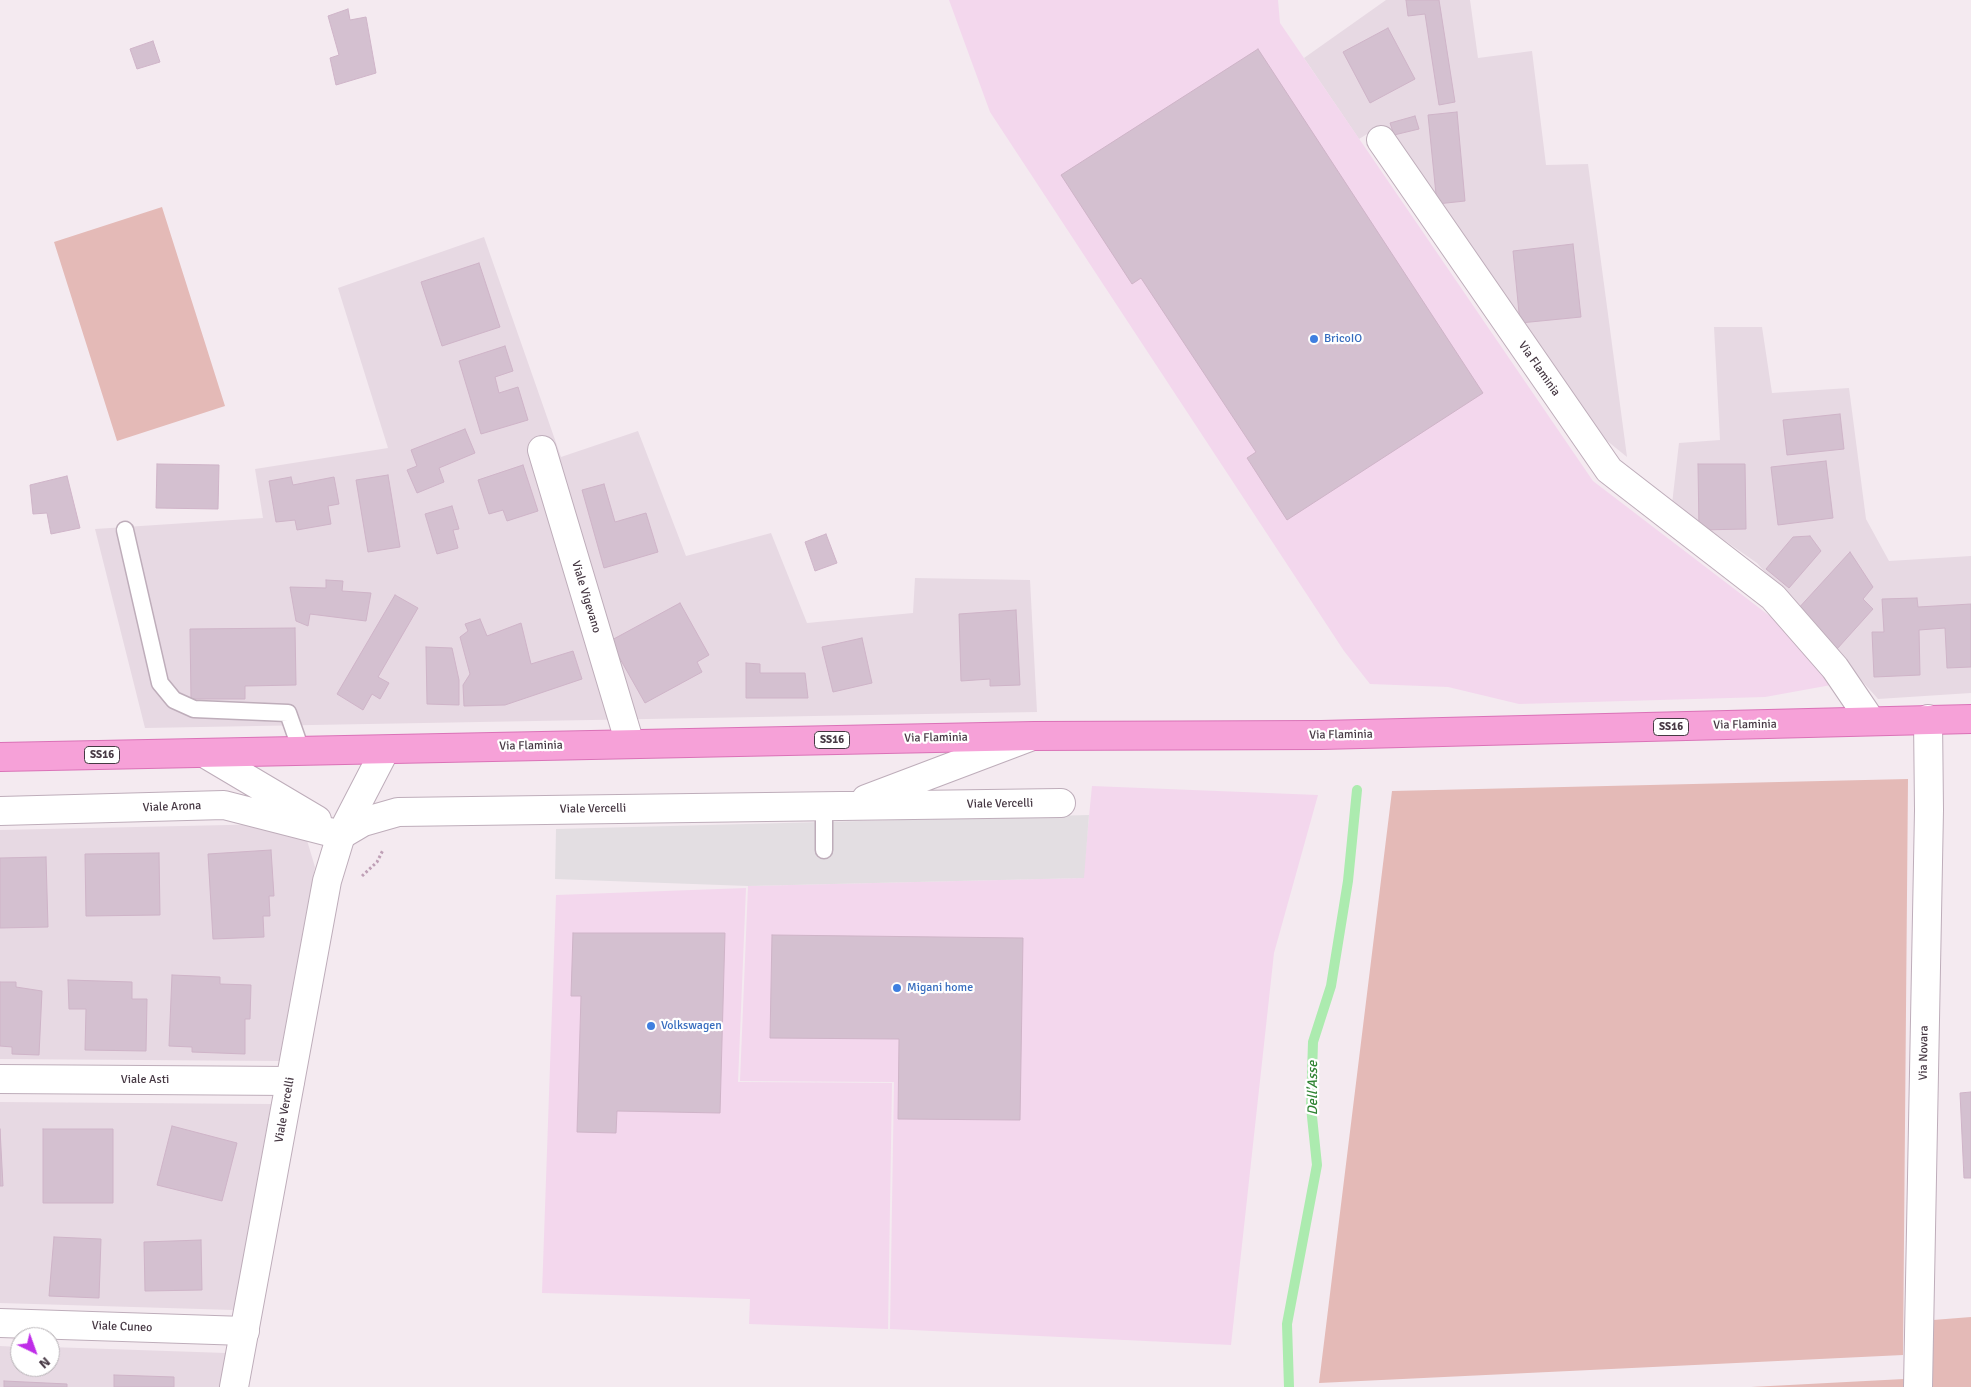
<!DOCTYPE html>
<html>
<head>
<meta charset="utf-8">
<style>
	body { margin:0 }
	#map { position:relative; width:1971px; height:1387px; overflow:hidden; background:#f4eaf0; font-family:Signika,sans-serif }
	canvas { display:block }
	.north { position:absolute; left:10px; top:1327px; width:50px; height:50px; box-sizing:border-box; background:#fff; border:1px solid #b5b0b4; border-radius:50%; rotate:138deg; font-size:14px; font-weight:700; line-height:20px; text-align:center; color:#473944 }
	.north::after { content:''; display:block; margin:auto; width:18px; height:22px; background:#bf2de8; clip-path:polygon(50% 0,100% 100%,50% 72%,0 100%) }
</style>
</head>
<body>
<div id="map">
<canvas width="1971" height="1387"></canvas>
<div class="north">N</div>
</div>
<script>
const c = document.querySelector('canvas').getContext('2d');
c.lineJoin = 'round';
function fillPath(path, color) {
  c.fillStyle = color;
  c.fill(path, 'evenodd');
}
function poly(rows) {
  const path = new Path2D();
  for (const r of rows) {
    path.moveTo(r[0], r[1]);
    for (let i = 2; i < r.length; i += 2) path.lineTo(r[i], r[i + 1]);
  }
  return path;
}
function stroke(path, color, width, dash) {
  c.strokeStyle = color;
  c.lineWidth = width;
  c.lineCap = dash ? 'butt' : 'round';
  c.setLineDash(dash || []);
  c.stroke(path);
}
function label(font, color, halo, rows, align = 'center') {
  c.font = font + ' Signika,sans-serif';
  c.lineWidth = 4.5;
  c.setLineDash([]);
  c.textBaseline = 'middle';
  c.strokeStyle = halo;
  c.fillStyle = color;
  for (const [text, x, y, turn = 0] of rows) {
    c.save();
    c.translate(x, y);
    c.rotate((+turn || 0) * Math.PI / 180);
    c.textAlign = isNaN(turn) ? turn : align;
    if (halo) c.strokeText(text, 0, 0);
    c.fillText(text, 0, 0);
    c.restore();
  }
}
fillPath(poly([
	[1386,0,1470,0,1478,58,1532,51,1546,165,1588,164,1627,457,1606,440,1382,125,1359,139,1304,58],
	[484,237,561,457,638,431,686,556,771,533,807,623,913,613,915,578,1030,580,1037,712,145,728,95,529,263,518,255,469,388,448,338,288],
	[1714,327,1762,327,1772,393,1849,388,1866,519,1889,561,1971,556,1971,693,1878,699,1757,563,1672,504,1679,443,1720,440],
	[273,824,306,837,315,867,279,1061,0,1059,0,830],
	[0,1102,271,1104,234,1310,0,1303],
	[0,1346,20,1347,20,1367,50,1367,50,1347,226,1353,220,1387,0,1387]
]), '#e7d9e3');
fillPath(poly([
	[949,0,1278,0,1280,23,1593,481,1775,620,1831,685,1765,697,1519,704,1448,687,1370,684,1344,651,990,112],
	[1092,786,1318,795,1274,953,1231,1345,890,1329,894,1082,740,1081,748,886,1083,878],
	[746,888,738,1082,892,1083,888,1329,749,1324,750,1299,542,1293,556,895]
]), '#f3d7ed');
fillPath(poly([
	[162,207,225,406,117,441,54,242],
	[1908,779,1903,1355,1319,1383,1392,791],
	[1971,1317,1971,1387,1931,1387,1933,1320],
	[1904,1379,1904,1387,1751,1387]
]), '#e4bab7');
fillPath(poly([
	[1089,815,1084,878,748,886,555,879,556,829]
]), '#e3dee2');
stroke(poly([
	[1289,1387,1287,1324,1317,1165,1311,1107,1313,1042,1331,986,1348,881,1357,790]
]), '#acebaf', 10);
const building = poly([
	[1406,0,1439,0,1455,102,1439,105,1425,14,1408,16,1406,0],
	[348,9,350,20,366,17,376,73,336,85,330,58,339,55,328,16,348,9],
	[1388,28,1415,79,1370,103,1343,52,1388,28],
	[153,41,160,62,137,69,130,49,153,41],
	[1258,49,1483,393,1287,520,1247,458,1256,452,1141,278,1132,284,1061,175,1258,49],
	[1457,112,1465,201,1437,204,1428,115,1457,112],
	[1415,116,1419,129,1394,135,1390,123,1415,116],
	[1573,244,1581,317,1520,323,1513,251,1573,244],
	[479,263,500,327,442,346,421,282,479,263],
	[505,346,513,371,495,377,499,393,518,387,528,420,481,434,459,361,505,346],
	[1840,414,1844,449,1787,455,1783,420,1840,414],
	[465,429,475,453,439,468,444,482,417,493,407,470,417,466,411,450,465,429],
	[1826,461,1833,518,1778,525,1771,467,1826,461],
	[157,464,219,465,218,509,156,508,157,464],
	[1698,464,1745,464,1746,529,1699,530,1698,464],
	[523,465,538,511,507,521,503,510,489,514,478,480,523,465],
	[388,475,400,547,368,552,356,480,388,475],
	[67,476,80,528,51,534,47,513,33,514,30,485,67,476],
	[291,477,293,485,334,477,339,504,328,506,331,524,297,530,295,520,276,522,269,481,291,477],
	[604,484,615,522,646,513,658,552,604,568,582,490,604,484],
	[452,506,459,529,453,530,458,548,437,554,425,514,452,506],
	[826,534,837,563,815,571,805,542,826,534],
	[1810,536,1821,551,1789,588,1766,569,1793,537,1810,536],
	[1850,552,1873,587,1863,599,1873,609,1837,649,1796,611,1850,552],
	[326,580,343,581,342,591,371,593,366,621,310,614,308,626,296,621,290,587,326,588,326,580],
	[395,595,418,608,378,677,389,683,380,699,372,694,363,710,337,694,395,595],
	[1917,598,1918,607,1971,604,1971,667,1947,668,1945,628,1919,630,1920,675,1874,677,1872,632,1884,632,1882,599,1917,598],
	[680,603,709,655,697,662,702,672,645,703,610,641,680,603],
	[1016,610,1020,685,990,686,990,679,961,681,959,614,1016,610],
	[480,619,487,636,521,623,531,664,573,651,582,679,505,705,464,706,463,685,470,674,460,637,468,631,465,624,480,619],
	[295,628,296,685,245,686,245,699,191,699,190,629,295,628],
	[862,638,872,683,833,692,822,647,862,638],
	[426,647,452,648,459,680,459,705,427,704,426,647],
	[746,663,760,664,760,673,805,673,808,698,746,698,746,663],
	[271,850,274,896,269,896,270,916,263,916,264,937,213,939,208,854,271,850],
	[159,853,160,915,86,916,85,854,159,853],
	[46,857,48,927,0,928,0,858,46,857],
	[573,933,725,933,720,1113,617,1111,616,1133,577,1132,581,996,571,996,573,933],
	[772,935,1023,938,1020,1120,898,1119,899,1039,770,1038,772,935],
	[172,975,220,977,220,984,251,985,250,1019,245,1019,245,1054,192,1052,192,1047,169,1046,172,975],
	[68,980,132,982,132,999,147,999,146,1051,85,1050,86,1009,69,1009,68,980],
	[0,982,16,982,16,987,42,991,39,1055,12,1054,12,1047,0,1046,0,982],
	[1971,1092,1971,1178,1964,1178,1960,1093,1971,1092],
	[172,1126,237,1143,222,1201,157,1185,172,1126],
	[0,1129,3,1186,0,1186,0,1129],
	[43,1129,113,1129,113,1203,43,1203,43,1129],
	[54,1237,101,1239,99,1298,49,1296,54,1237],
	[201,1240,202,1290,145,1291,144,1242,201,1240],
	[114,1375,174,1377,174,1387,114,1387,114,1375],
	[4,1381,67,1384,67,1387,4,1387,4,1381]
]);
fillPath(building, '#d4c0d0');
stroke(building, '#cfb4c8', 1);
const service = poly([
	[125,530,160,683,174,700,194,709,288,713,301,750],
	[824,806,824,850]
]);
const minor = poly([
	[1381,140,1609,470,1773,597,1835,668,1871,721],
	[542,450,630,744],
	[204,753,317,820],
	[866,799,1030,737],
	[0,811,224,805,341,835],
	[341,835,363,822,398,812,1061,803],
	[0,1079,290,1081],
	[0,1323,245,1331],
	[1918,1387,1929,810,1928,719]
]);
const tertiary = poly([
	[234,1387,327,881,341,835,385,750]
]);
const primary = poly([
	[0,757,1034,736,1321,735,1971,719]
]);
stroke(service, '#beadba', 19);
stroke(minor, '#beadba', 30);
stroke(tertiary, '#beadba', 30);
stroke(primary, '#da72b7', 30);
stroke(poly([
	[362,876,377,862,383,850]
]), '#bfa0b6', 3, [2.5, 2.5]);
stroke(service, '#fff', 16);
stroke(minor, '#fff', 28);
stroke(tertiary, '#fff', 28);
stroke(primary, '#f6a1d8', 28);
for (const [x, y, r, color] of [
	[1314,339,5,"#3f7fe0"],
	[897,988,5,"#3f7fe0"],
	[651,1026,5,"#3f7fe0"]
]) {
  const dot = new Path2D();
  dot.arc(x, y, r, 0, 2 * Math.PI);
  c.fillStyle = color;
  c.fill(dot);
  stroke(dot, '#fff', 2);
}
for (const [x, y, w] of [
	[1671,727,35],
	[832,740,35],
	[102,755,35]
]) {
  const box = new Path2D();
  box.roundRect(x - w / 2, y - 8.5, w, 17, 4);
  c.fillStyle = '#fff';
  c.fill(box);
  stroke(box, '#473944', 1);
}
label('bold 11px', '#473944', null, [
	["SS16",1671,727],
	["SS16",832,740],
	["SS16",102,755]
]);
label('12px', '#366cbe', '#fff', [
	["BricoIO",1324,339],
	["Migani home",907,988],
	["Volkswagen",661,1026]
], 'left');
label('12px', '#473944', '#fff', [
	["Via Flaminia",1539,369,55],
	["Viale Vigevano",586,597,73],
	["Via Flaminia",1745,725,-1],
	["Via Flaminia",1341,735,-1],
	["Via Flaminia",936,738,-1],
	["Via Flaminia",531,746,-1],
	["Viale Vercelli",1000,804,-1],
	["Viale Arona",172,807,-2],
	["Viale Vercelli",593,809,-1],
	["Via Novara",1924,1053,-89],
	["Viale Asti",145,1080],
	["Viale Vercelli",285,1110,-80],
	["Viale Cuneo",122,1327,2]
]);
label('italic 14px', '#308434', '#fff', [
	["Dell'Asse",1313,1088,-90]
]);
</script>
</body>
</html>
